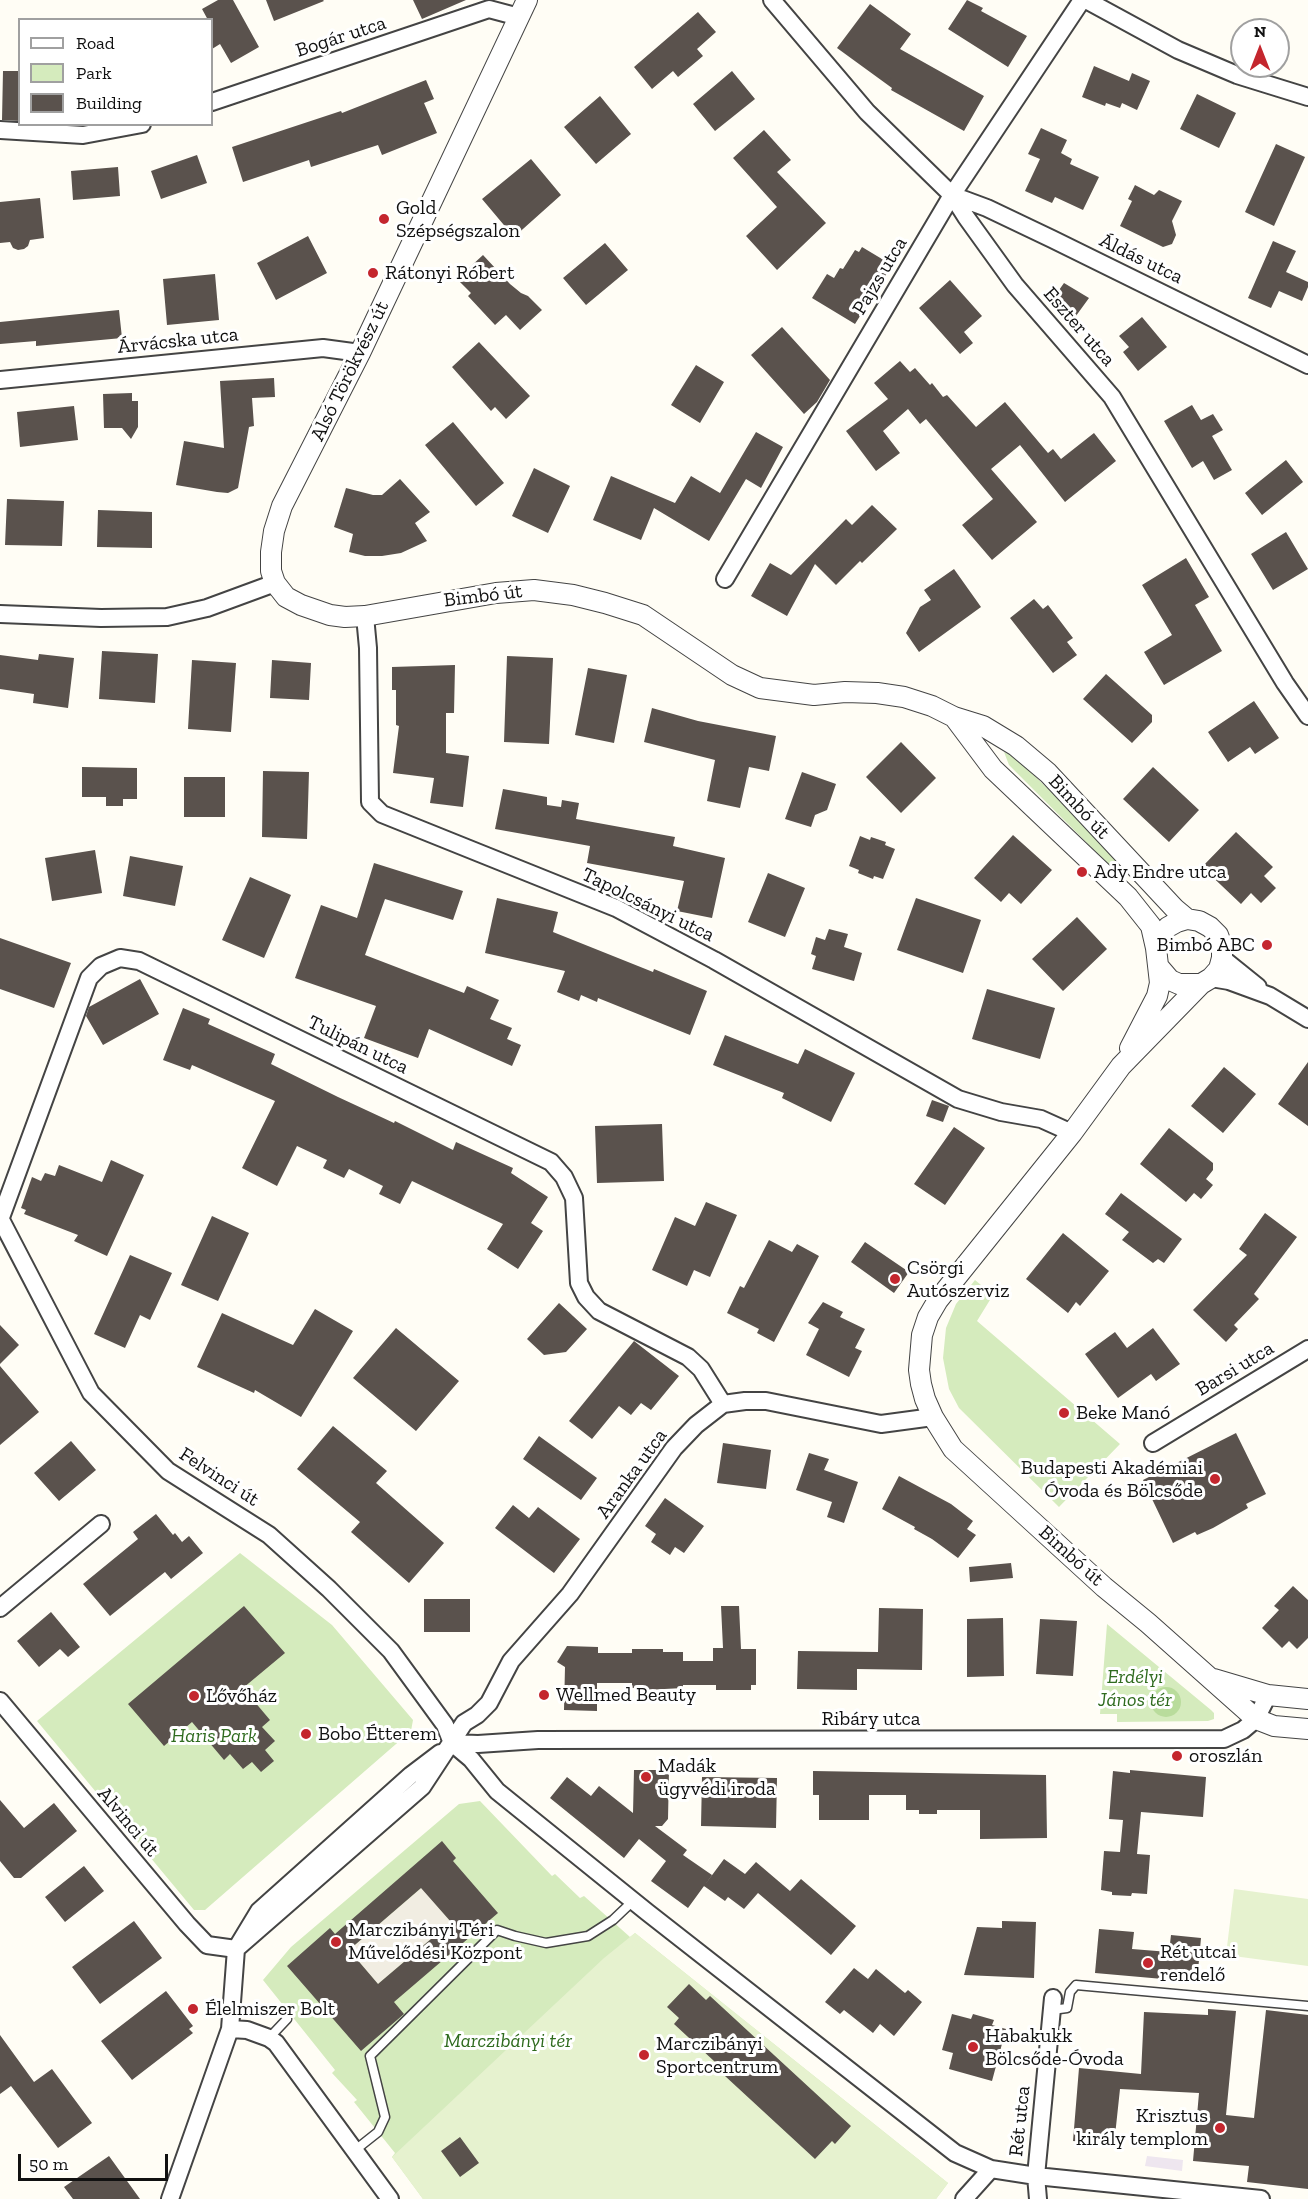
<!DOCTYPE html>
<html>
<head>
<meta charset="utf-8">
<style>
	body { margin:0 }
	#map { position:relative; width:1308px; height:2199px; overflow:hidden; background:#fffdf5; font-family:"Zilla Slab",serif }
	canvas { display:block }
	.legend { position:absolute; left:18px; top:18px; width:195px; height:108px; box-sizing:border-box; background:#fff; border:2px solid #a0a0a0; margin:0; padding:8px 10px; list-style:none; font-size:18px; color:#111 }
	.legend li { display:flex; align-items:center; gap:12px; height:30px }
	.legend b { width:30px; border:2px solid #a0a0a0 }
	.north { position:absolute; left:1230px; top:18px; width:60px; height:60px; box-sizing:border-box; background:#fff; border:2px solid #a0a0a0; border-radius:50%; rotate:0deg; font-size:16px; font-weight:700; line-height:24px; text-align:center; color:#111 }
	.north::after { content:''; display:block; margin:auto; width:21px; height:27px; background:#c4262e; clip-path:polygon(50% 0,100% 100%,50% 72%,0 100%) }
	.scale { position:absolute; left:18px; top:2154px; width:150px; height:27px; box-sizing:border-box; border:3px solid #111; border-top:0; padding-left:8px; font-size:18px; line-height:21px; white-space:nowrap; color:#111; -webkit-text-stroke:4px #fff; paint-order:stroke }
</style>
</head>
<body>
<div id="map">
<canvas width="1308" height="2199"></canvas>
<ul class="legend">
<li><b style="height:8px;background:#fff"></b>Road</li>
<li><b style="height:16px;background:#d5ebbd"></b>Park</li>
<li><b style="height:16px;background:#5a524d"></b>Building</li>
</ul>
<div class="north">N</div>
<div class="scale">50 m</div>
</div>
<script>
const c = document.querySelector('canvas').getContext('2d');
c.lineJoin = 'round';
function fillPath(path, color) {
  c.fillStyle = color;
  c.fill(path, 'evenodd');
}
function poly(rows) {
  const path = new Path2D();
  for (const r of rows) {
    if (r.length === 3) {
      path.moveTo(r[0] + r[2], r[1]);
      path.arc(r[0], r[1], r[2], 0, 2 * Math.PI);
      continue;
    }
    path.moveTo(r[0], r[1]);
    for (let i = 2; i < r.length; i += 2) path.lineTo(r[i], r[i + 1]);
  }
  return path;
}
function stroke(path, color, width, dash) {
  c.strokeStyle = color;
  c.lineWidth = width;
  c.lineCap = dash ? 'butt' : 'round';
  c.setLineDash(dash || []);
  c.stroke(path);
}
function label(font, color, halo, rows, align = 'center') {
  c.font = font + ' "Zilla Slab",serif';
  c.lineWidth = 6;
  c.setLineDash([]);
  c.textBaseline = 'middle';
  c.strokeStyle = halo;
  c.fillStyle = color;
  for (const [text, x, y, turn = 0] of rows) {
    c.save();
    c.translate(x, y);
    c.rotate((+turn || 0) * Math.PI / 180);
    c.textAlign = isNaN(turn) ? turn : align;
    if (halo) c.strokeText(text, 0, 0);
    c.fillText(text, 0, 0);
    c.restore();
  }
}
fillPath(poly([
	[1147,2156,1183,2160,1182,2171,1145,2166]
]), '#eee6ef');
fillPath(poly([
	[1004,752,1016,758,1128,866,1129,872,1126,877,1120,876,1009,765],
	[975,1280,993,1295,977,1321,1120,1444,1059,1507,959,1408,949,1389,943,1358,946,1328,956,1304],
	[240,1553,332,1625,413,1720,411,1731,205,1910,194,1910,37,1721],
	[1107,1624,1211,1710,1214,1713,1214,1719,1208,1721,1117,1722,1117,1714,1100,1714],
	[480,1801,552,1876,555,1874,580,1898,584,1896,630,1937,635,1933,948,2183,936,2199,423,2199,392,2157,395,2153,354,2102,357,2100,332,2073,335,2070,263,1980,291,1947,459,1804]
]), '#d5ebbd');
fillPath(poly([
	[1166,1702,15]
]), '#b9dc9c');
fillPath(poly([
	[1234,1889,1308,1899,1308,1966,1226,1955],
	[635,1933,948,2183,936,2199,423,2199,392,2157,604,1958]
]), '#e6f2cf');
fillPath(poly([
	[427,1883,432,1900,451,1922,378,1984,349,1950]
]), '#f1ede2');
fillPath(poly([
	[218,0,233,0,259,47,231,63,220,44,212,49,212,20,208,20,202,9],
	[266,0,323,0,324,1,274,21],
	[413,0,466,0,422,19],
	[967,0,983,8,981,11,1027,36,1008,67,948,29],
	[870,4,911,34,900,49,984,96,964,131,891,90,892,88,837,48],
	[698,12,716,32,697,49,703,56,678,77,673,71,652,89,634,67],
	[1094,66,1129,81,1132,73,1150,81,1137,110,1122,103,1120,108,1106,103,1105,106,1082,97],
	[3,71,20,71,20,121,2,120],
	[732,71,755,99,715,131,693,104],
	[426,80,434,99,424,103,437,133,382,155,378,145,311,167,309,160,243,182,232,147,341,111,342,113],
	[1197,94,1236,113,1219,148,1180,129],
	[600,96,631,134,596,164,564,127],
	[1041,128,1067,140,1061,153,1072,159,1070,164,1099,177,1083,210,1055,197,1052,203,1025,191,1040,159,1028,154],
	[764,130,791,160,777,172,826,223,777,270,746,236,777,207,733,158],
	[1276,144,1305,157,1274,226,1245,212],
	[197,155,207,183,161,199,151,171],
	[531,159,561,195,514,237,482,199],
	[118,167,120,196,73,200,71,171],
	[1135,185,1154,195,1159,190,1182,201,1172,221,1176,235,1172,244,1163,247,1120,226,1132,201,1128,199],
	[40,198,44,238,30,240,28,246,24,249,18,250,13,248,10,242,0,243,0,202],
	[308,236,327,273,276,300,257,263],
	[1273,241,1296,251,1286,272,1308,282,1308,287,1302,301,1279,291,1271,308,1248,298],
	[605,243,628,270,586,305,563,278],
	[862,247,892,265,855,324,812,298,827,274,834,278,840,268,843,269,855,250,859,252],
	[483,255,510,284,521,293,528,296,542,310,520,330,506,315,495,325,468,296,471,293,457,279],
	[215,274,219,320,167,325,163,279],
	[950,280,982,316,964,332,973,343,960,354,919,308],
	[1064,283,1089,298,1073,320,1052,300],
	[119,310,122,338,36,346,36,341,0,344,0,322],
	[1142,317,1167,347,1138,371,1123,352,1129,347,1119,336],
	[782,327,830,380,817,402,804,414,751,355],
	[479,342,530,396,506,419,495,407,491,411,452,367],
	[900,361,910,372,915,368,930,385,932,383,943,397,947,395,976,427,1005,402,1048,453,1053,449,1061,459,1094,433,1116,461,1065,502,1020,445,991,469,1037,522,992,560,962,525,993,499,926,419,920,424,908,409,883,431,900,453,876,471,846,431,888,399,874,383],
	[696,365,724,382,700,423,671,405],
	[274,378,275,397,252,398,254,426,249,427,238,488,228,493,217,492,176,485,184,441,224,448,220,381],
	[132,393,132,401,138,401,138,427,131,439,122,428,104,428,103,394],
	[1192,405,1201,420,1213,414,1223,430,1212,436,1232,470,1214,480,1203,461,1192,468,1164,421],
	[74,406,78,440,20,447,17,412],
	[453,422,504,483,476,506,425,445],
	[756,432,783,447,761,488,746,479,709,541,654,508,641,540,593,520,611,476,675,503,691,476,720,493],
	[1286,460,1303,482,1262,515,1245,493],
	[534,468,570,486,548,533,512,516],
	[400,479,430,512,415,523,427,541,401,553,382,556,365,556,349,552,353,534,334,527,346,488,373,495,382,495],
	[7,499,64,501,62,546,5,545],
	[872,505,897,529,862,563,860,561,836,585,815,564,787,616,751,596,770,563,791,575,846,519,852,525],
	[98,510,152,512,152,548,97,547],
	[1286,532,1308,569,1273,590,1251,554],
	[1186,558,1209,597,1195,605,1222,651,1164,685,1144,652,1172,635,1142,585],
	[954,569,981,607,919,652,906,633,920,607,931,600,924,590],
	[1034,599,1043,609,1048,605,1073,638,1067,642,1077,655,1053,673,1010,618],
	[102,651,158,654,155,703,99,699],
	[39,654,74,658,68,708,33,703,34,694,0,689,0,655,38,660],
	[507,656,553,658,549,744,504,742],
	[192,660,236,663,231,732,188,729],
	[272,660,311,663,309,700,270,698],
	[455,665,454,713,446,713,446,753,469,756,463,807,430,803,434,778,393,773,399,726,396,725,396,690,392,690,392,667],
	[588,668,627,675,614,743,575,735],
	[1106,674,1152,715,1152,722,1132,743,1083,699],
	[1254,701,1279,738,1255,754,1250,747,1228,762,1208,732],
	[652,708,698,721,776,736,769,771,749,767,740,808,707,801,715,760,644,742],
	[901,742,936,778,901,813,866,777],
	[82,767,137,768,137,799,123,799,123,806,106,806,106,797,82,797],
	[1153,767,1199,810,1169,842,1123,799],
	[263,771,309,772,307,839,262,837],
	[802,772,836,784,827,810,815,815,811,827,785,819],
	[184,777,225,777,225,817,184,817],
	[503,789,547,797,547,805,561,807,562,800,579,803,576,819,675,837,673,846,725,858,712,918,677,911,684,881,587,863,590,846,495,829],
	[1236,832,1273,867,1264,876,1276,888,1261,903,1251,893,1241,904,1202,867],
	[1013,835,1052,870,1021,904,1009,893,1001,902,974,878],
	[860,836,870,840,871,837,886,842,885,845,895,849,883,879,874,876,873,879,858,873,859,870,849,866],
	[95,850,102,893,52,901,45,858],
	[130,856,183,866,175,906,123,896],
	[374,863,463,891,453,920,385,899,365,955,464,993,467,986,499,1000,490,1019,512,1028,507,1039,521,1045,512,1066,429,1029,418,1058,364,1038,376,1006,295,978,321,905,357,918],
	[768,873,805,888,785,937,748,922],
	[250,877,291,895,264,958,222,940],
	[497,898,558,912,553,932,653,972,654,969,707,991,690,1035,598,998,597,1002,581,995,579,1001,557,992,565,971,485,953],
	[916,898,981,920,963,973,897,950],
	[1077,917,1107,949,1063,991,1032,959],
	[829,929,848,934,844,947,862,953,854,981,812,969,816,956,811,954,816,937,825,940],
	[0,938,71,963,54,1008,0,989],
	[140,979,159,1014,103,1045,86,1016,89,1007],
	[987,989,1055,1008,1040,1059,972,1039],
	[183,1008,210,1019,208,1024,275,1054,271,1064,338,1097,394,1123,395,1121,453,1150,456,1142,513,1168,511,1173,548,1197,531,1223,543,1231,518,1269,487,1249,503,1224,412,1181,400,1204,379,1194,383,1186,349,1169,344,1178,323,1168,327,1160,297,1146,277,1186,242,1168,275,1101,192,1065,190,1070,163,1060],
	[725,1035,798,1064,805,1049,855,1073,831,1122,782,1098,784,1093,713,1065],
	[1308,1062,1308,1126,1278,1104],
	[1224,1067,1256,1094,1223,1133,1191,1106],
	[932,1100,949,1106,943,1122,926,1116],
	[662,1124,664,1181,597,1183,595,1126],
	[954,1127,985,1148,945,1205,914,1184],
	[1169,1128,1213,1163,1213,1170,1206,1179,1213,1185,1201,1199,1194,1193,1186,1202,1140,1164],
	[111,1160,144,1175,107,1256,74,1241,78,1235,24,1214,26,1210,21,1208,32,1177,41,1181,45,1173,55,1176,59,1165,102,1182],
	[1121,1193,1182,1239,1164,1263,1158,1259,1153,1263,1122,1240,1129,1232,1105,1214],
	[706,1202,737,1215,710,1277,694,1270,687,1286,652,1270,675,1217,695,1226],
	[1265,1213,1297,1237,1254,1294,1259,1299,1234,1325,1238,1329,1226,1342,1193,1310,1247,1255,1239,1249],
	[212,1216,249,1233,218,1301,181,1285],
	[1063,1233,1109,1271,1080,1306,1076,1302,1068,1313,1026,1279],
	[769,1240,792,1252,797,1244,819,1256,774,1342,757,1333,759,1329,727,1313,740,1286,744,1288],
	[865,1242,909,1272,894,1293,851,1262],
	[130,1255,172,1273,150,1320,140,1315,125,1348,94,1334],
	[823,1302,843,1312,840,1317,865,1329,855,1348,862,1351,849,1377,806,1355,819,1329,808,1323],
	[559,1303,587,1329,566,1352,544,1355,527,1339],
	[315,1309,353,1331,301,1417,255,1390,254,1393,197,1367,222,1313,293,1345],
	[0,1325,19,1345,0,1364],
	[396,1328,459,1381,416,1431,353,1378],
	[1153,1328,1180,1364,1156,1381,1151,1374,1118,1398,1085,1354,1115,1332,1127,1348],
	[634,1341,679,1376,651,1410,641,1403,631,1415,619,1406,592,1439,569,1421],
	[0,1366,39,1412,0,1445],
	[333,1426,387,1471,376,1483,444,1543,409,1583,351,1532,360,1522,297,1469],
	[1236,1433,1266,1494,1246,1504,1248,1508,1213,1528,1197,1535,1195,1532,1173,1543,1143,1480],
	[539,1436,597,1478,581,1500,523,1459],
	[71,1441,96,1470,59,1501,34,1473],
	[723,1443,771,1450,766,1489,717,1483],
	[809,1453,829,1459,824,1470,858,1482,844,1523,827,1517,832,1502,796,1490],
	[899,1476,951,1504,973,1521,967,1529,976,1535,958,1558,932,1539,914,1529,915,1527,882,1509],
	[665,1498,704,1526,684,1553,675,1547,670,1555,651,1542,656,1534,645,1526],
	[513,1505,529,1518,538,1507,580,1539,554,1573,495,1528],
	[156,1514,173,1535,175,1533,182,1542,189,1536,203,1553,171,1579,165,1572,110,1616,83,1584,138,1539,133,1532],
	[1011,1563,1013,1578,970,1582,969,1567],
	[1293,1586,1308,1600,1308,1638,1297,1649,1289,1641,1282,1648,1262,1628,1279,1610,1274,1606],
	[424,1599,470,1599,470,1632,424,1632],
	[244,1606,285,1653,243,1688,270,1720,262,1727,275,1741,265,1750,274,1761,261,1772,252,1762,243,1769,230,1754,224,1760,192,1722,164,1746,128,1704],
	[721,1606,739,1606,741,1649,756,1649,756,1685,751,1685,751,1690,716,1690,716,1685,683,1685,683,1688,646,1690,646,1688,632,1688,632,1683,597,1683,597,1711,564,1710,565,1667,557,1662,567,1646,598,1647,598,1653,632,1653,632,1649,663,1649,663,1652,683,1652,683,1661,713,1661,713,1648,723,1648],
	[879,1608,923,1609,922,1670,857,1669,857,1690,797,1689,798,1651,878,1652],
	[51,1612,80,1647,68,1657,60,1649,39,1667,17,1641],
	[1003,1618,1004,1676,967,1677,967,1619],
	[1040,1619,1077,1621,1073,1676,1036,1674],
	[634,1770,669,1770,668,1819,662,1826,655,1826,687,1850,683,1855,712,1875,688,1908,651,1881,666,1861,639,1839,624,1858,550,1798,567,1777,591,1796,599,1786,633,1813],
	[1130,1770,1206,1777,1203,1817,1141,1812,1137,1854,1150,1855,1147,1894,1132,1893,1131,1896,1112,1895,1112,1892,1101,1890,1104,1851,1120,1852,1123,1820,1109,1819,1113,1771,1130,1773],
	[813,1771,1046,1775,1047,1838,980,1839,980,1810,937,1810,937,1814,919,1814,919,1810,906,1810,906,1795,869,1795,869,1820,819,1820,819,1795,813,1795],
	[702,1777,777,1778,776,1828,701,1826],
	[0,1800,24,1828,54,1803,77,1831,21,1878,14,1878,0,1861],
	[442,1841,456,1858,453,1861,498,1913,394,2002,404,2014,361,2051,287,1966,330,1928,335,1934],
	[421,1888,451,1922,378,1984,349,1950],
	[724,1859,745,1874,756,1862,790,1891,801,1879,856,1926,831,1955,758,1893,744,1909,728,1897,725,1901,704,1886],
	[84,1866,104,1891,65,1922,45,1897],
	[134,1921,162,1958,100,2004,72,1967],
	[1002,1921,1036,1922,1034,1978,964,1975,977,1927,1002,1928],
	[1099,1929,1134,1932,1132,1949,1169,1952,1171,1935,1201,1938,1197,1982,1095,1973],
	[854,1968,868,1979,876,1969,905,1993,908,1990,922,2002,894,2036,880,2024,873,2033,844,2010,840,2014,825,2002],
	[689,1984,706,2000,710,1996,851,2126,835,2144,832,2141,815,2159,725,2076,728,2074,674,2024,679,2018,667,2007],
	[166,1991,193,2026,189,2029,193,2033,132,2080,101,2041],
	[1208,2009,1236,2011,1226,2115,1254,2118,1266,2010,1308,2015,1308,2189,1247,2182,1249,2166,1193,2161,1199,2093,1120,2089,1114,2145,1073,2141,1079,2068,1141,2074,1144,2012,1208,2015],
	[952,2014,971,2019,973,2014,994,2020,992,2025,1006,2029,992,2081,949,2069,953,2053,942,2050],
	[0,2035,34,2082,52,2069,92,2123,58,2148,11,2086,0,2094],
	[460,2137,479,2163,460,2177,441,2151],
	[109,2156,140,2199,73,2199,64,2187]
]), '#5a524d');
const service = poly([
	[1052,2010,1067,2008,1070,1992,1076,1985,1308,2006],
	[269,2038,287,2019],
	[354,2151,378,2132,385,2117,370,2056,497,1930,515,1936,546,1943,588,1936,613,1920,633,1901]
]);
const minor = poly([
	[772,0,867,112,952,195,966,217,1015,285,1112,397,1285,683,1308,716],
	[1086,0,1178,50,1237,75,1308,97],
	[212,102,489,9,519,17],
	[0,130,83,135,142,124],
	[952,195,987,208,1052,239,1308,365],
	[0,380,323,348,360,353],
	[725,579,952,195,1082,0],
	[0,614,101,618,167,617,207,608,275,583],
	[365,616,368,648,370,802,382,814,616,908,714,960,958,1099,1001,1112,1041,1119,1072,1133],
	[1222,958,1258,987],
	[1211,978,1229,981,1270,996,1308,1019],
	[0,1218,91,1393,168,1471,269,1535,329,1589,391,1651,445,1725,452,1743,471,1759,497,1791,647,1912,955,2153,991,2169,1036,2176,1261,2199],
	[0,1220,89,978,101,966,120,958,139,961,551,1162,564,1177,574,1198,579,1283,586,1297,599,1311,688,1357,701,1369,723,1404],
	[1153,1443,1308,1349],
	[0,1608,101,1524],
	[0,1701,187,1924,207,1945,236,1949],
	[452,1743,478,1744,538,1740,1224,1739,1243,1730,1256,1719,1268,1695],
	[236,1949,422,1787,464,1723,477,1715,489,1703,511,1661,570,1594,674,1448,696,1425,723,1404,745,1401,766,1401,881,1424,933,1417],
	[230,2029,247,2030,269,2038,276,2043,390,2199],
	[170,2199,230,2029,236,1949,259,1911,411,1775,440,1753],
	[964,2199,991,2169],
	[1038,2199,1036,2176,1053,1998]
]);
const tertiary = poly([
	[527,0,360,353,282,506,274,531,271,552,271,571,275,583,286,597,301,605,330,615,345,617,365,616,496,593,534,590,573,595,605,603,643,615,732,675,760,688,814,695,845,692,877,693,904,697,932,706,954,717,983,726,1016,746,1048,773,1175,909,1187,919],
	[954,717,993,769,1128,897,1151,926,1156,948,1160,983,1157,996,1130,1048],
	[1156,948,1162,933,1168,927,1177,922,1187,919,1199,921,1210,927,1218,935,1222,946,1222,958,1219,969,1211,978,1201,984,1121,1066,1072,1133,938,1300,928,1317,922,1335,919,1370,921,1384,925,1399,933,1417,953,1449,1104,1587,1148,1623,1256,1719,1274,1726,1308,1729],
	[1158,966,1170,980,1179,984,1201,984],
	[1214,1679,1268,1695,1308,1699]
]);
stroke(service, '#444', 11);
stroke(minor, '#444', 20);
stroke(tertiary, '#444', 22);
stroke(service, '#fff', 8);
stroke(minor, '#fff', 16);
stroke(tertiary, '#fff', 20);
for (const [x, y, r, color] of [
	[384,219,6,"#c4262e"],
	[373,273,6,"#c4262e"],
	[1082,872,6,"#c4262e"],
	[1267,945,6,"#c4262e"],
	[895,1279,6,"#c4262e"],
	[1064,1413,6,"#c4262e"],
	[1215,1479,6,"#c4262e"],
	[544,1695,6,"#c4262e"],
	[194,1696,6,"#c4262e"],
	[306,1734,6,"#c4262e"],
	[1177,1756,6,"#c4262e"],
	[646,1777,6,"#c4262e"],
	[336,1942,6,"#c4262e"],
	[1148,1963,6,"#c4262e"],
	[193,2009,6,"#c4262e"],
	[973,2047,6,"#c4262e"],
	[644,2055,6,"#c4262e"],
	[1220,2128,6,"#c4262e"]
]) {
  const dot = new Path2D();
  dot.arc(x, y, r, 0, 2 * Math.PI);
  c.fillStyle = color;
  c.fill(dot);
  stroke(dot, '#fff', 2);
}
label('20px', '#111', '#fff', [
	["Bogár utca",341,37,-18],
	["Áldás utca",1141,259,26],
	["Pajzs utca",880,276,-59],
	["Eszter utca",1079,327,49],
	["Árvácska utca",178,341,-6],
	["Alsó Törökvész út",350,371,-64],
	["Bimbó út",483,596,-7],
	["Bimbó út",1079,807,47],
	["Tapolcsányi utca",648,905,26],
	["Tulipán utca",358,1045,26],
	["Barsi utca",1235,1369,-31],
	["Aranka utca",632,1474,-54],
	["Felvinci út",219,1477,33],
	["Bimbó út",1071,1556,42],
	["Ribáry utca",871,1719],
	["Alvinci út",128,1822,50],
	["Rét utca",1020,2121,-84]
]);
label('20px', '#111', '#fff', [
	["Gold",396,208],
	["Szépségszalon",396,231],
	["Rátonyi Róbert",385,273],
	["Ady Endre utca",1094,872],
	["Bimbó ABC",1255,945,"right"],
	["Csörgi",907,1268],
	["Autószerviz",907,1291],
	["Beke Manó",1076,1413],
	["Budapesti Akadémiai",1203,1468,"right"],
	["Óvoda és Bölcsőde",1203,1491,"right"],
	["Wellmed Beauty",556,1695],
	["Lővőház",206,1696],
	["Bobo Étterem",318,1734],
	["oroszlán",1189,1756],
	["Madák",658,1766],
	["ügyvédi iroda",658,1789],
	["Marczibányi Téri",348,1930],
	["Művelődési Központ",348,1953],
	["Rét utcai",1160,1952],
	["rendelő",1160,1975],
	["Élelmiszer Bolt",205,2009],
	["Habakukk",985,2036],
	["Bölcsőde-Óvoda",985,2059],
	["Marczibányi",656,2044],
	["Sportcentrum",656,2067],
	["Krisztus",1208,2116,"right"],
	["király templom",1208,2139,"right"]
], 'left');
label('italic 20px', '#2f6b1f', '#fff', [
	["Erdélyi",1135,1677],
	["János tér",1135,1700],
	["Haris Park",214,1736],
	["Marczibányi tér",508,2041]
]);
</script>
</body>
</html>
